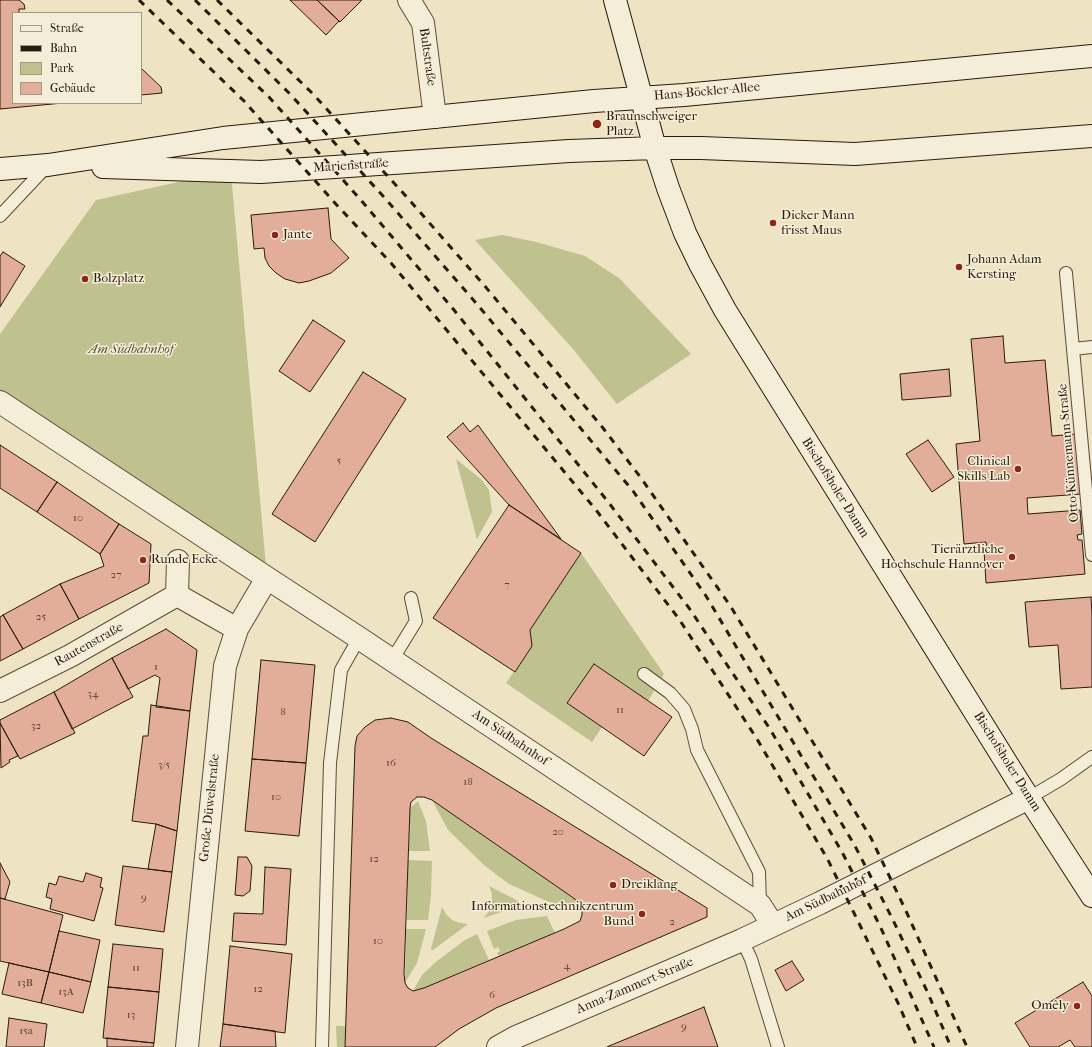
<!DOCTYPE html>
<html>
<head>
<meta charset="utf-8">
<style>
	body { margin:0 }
	#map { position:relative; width:1092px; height:1047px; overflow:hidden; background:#eee3c3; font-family:"IM FELL French Canon",serif }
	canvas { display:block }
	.legend { position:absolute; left:12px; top:12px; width:130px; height:92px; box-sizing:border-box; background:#f4edd8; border:1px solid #a39986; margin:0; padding:5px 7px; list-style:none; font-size:12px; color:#2a1b0c }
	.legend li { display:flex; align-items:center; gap:8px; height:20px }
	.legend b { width:20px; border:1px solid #a39986 }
</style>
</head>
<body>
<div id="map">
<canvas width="1092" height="1047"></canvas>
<ul class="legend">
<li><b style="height:5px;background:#f4edd8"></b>Straße</li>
<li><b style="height:5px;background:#2a1b0c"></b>Bahn</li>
<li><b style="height:11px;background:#bfc18f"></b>Park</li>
<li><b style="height:11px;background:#e2ae9a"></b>Gebäude</li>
</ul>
</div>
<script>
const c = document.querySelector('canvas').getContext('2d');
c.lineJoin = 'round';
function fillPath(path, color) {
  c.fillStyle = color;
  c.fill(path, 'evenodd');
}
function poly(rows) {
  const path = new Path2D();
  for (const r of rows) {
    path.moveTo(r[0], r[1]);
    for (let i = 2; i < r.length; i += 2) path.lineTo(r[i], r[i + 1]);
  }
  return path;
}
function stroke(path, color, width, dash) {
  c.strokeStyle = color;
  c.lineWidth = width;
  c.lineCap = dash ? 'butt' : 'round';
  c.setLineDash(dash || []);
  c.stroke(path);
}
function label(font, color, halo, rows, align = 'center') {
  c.font = font + ' "IM FELL French Canon",serif';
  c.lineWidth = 3;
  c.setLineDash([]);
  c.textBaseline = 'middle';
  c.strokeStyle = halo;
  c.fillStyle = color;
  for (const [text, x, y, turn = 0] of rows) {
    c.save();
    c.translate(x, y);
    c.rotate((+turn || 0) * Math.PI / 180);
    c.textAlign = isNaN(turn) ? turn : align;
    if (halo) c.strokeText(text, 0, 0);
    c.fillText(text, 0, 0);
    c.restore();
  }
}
fillPath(poly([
	[229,171,232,185,267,578,0,402,0,334,96,200],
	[502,235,536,242,585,256,619,278,691,354,617,404,573,349,475,240],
	[456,459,482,480,489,490,492,512,477,539],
	[581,553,664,674,648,701,594,664,567,703,602,727,592,742,506,683,532,646,530,630],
	[432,800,572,897,580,903,582,910,549,902,509,884,493,872,484,865,448,830],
	[418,801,426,821,430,851,409,851,410,808],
	[408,860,432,861,431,895,428,920,407,920],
	[489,886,526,905,526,906,501,912,484,918,489,911,492,903,492,894],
	[442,907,446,914,452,920,460,923,468,924,433,950,431,949],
	[547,916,555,933,499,956,497,953,500,951,498,947,494,949,487,931,516,920],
	[406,929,426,929,417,963,405,983],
	[477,934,489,960,424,988,413,991,422,975,437,961,465,940],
	[345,1026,345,1047,337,1047,336,1026]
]), '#bfc18f');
const building = poly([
	[0,0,19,0,24,4,25,9,19,9,19,13,13,13,13,103,63,103,0,109,0,0],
	[290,0,317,0,339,21,326,35,290,0],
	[317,0,362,0,340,22,317,0],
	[141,68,161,87,162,93,141,95,141,68],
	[328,208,331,239,349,258,331,273,309,281,299,283,285,279,276,273,269,266,265,258,264,248,254,249,251,215,328,208],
	[3,252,25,266,0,307,0,256,3,252],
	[313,320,345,341,310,392,279,371,313,320],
	[1003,336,1005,363,1045,360,1052,436,1076,434,1081,494,1027,498,1028,514,1080,510,1082,534,1077,535,1078,540,1082,540,1085,574,986,583,984,550,987,550,986,542,964,544,956,444,980,441,971,339,1003,336],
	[949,369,951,396,902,400,900,374,949,369],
	[363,372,406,399,315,542,272,514,363,372],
	[463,423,470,432,478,425,561,539,509,505,447,437,463,423],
	[928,440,954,477,932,492,906,454,928,440],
	[0,445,57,482,37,512,0,488,0,445],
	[57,482,119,524,100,554,37,512,57,482],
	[509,505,581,553,530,630,532,646,515,672,433,618,509,505],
	[119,524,151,544,149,583,79,619,60,584,104,566,100,554,119,524],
	[60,584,79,619,23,649,3,615,60,584],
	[1091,597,1092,615,1092,687,1061,689,1058,645,1029,647,1025,602,1091,597],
	[3,615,23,649,0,661,0,617,3,615],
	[166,629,197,650,190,711,156,707,160,678,155,675,128,689,112,658,166,629],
	[112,658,133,697,72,729,54,692,112,658],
	[261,660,315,665,306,763,252,759,261,660],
	[594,664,672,717,644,756,567,703,594,664],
	[54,692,75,733,20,759,0,723,0,720,54,692],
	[151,705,190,711,177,831,156,824,132,821,143,736,148,736,151,705],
	[391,718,408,722,431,738,707,908,707,917,496,1008,459,1029,435,1047,345,1047,355,746,357,736,365,727,375,720,391,718],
	[417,797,424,797,432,800,572,897,580,903,582,909,582,915,580,921,564,929,424,988,413,991,408,988,405,983,404,974,410,808,411,802,417,797],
	[0,723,18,756,9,760,10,762,1,768,0,723],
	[252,759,306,763,299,836,245,831,252,759],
	[156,824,177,831,172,872,148,869,156,824],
	[238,857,247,857,252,866,250,891,243,896,235,895,238,857],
	[0,863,10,882,5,899,0,898,0,863],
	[123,866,172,872,164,932,115,925,123,866],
	[265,867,291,869,286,945,232,941,234,913,263,914,265,867],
	[86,873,102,878,100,887,103,888,94,921,50,909,52,899,46,897,49,883,56,885,59,876,83,882,86,873],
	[0,898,63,915,49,972,0,961,0,898],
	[59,931,100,940,91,982,49,972,59,931],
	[113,944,163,949,159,992,108,987,113,944],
	[230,946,292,954,285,1033,223,1024,230,946],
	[792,961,804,980,786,991,775,970,792,961],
	[9,963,49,972,41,1003,2,994,9,963],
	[49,972,91,982,83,1013,41,1003,49,972],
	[1083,982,1092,996,1092,1047,1075,1047,1070,1040,1058,1047,1030,1047,1015,1023,1083,982],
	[108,987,159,992,154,1043,103,1038,108,987],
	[704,1007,718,1047,607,1047,609,1046,704,1007],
	[9,1018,47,1024,44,1047,6,1047,9,1018],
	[223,1024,275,1031,276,1047,220,1047,223,1024],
	[107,1038,154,1043,153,1047,107,1047,107,1038]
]);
fillPath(building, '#e2ae9a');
stroke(building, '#2a1b0c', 1);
const lane = poly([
	[0,216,47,166],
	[1066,273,1092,555],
	[1073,349,1092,347],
	[392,660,416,621,411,598],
	[644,674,670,693,684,709,692,729,697,750,759,872,760,905],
	[1029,798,1061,779,1092,757],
	[742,940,751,959,778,1047],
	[322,1047,330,763,341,670,359,638]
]);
const street = poly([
	[409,0,423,23,435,117],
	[0,402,267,578,359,638,760,905,773,925],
	[178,561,177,595,237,629],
	[0,691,70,656,177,595],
	[187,1047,225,666,237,629,267,578],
	[498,1047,516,1037,742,940,820,903,1029,798]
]);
const secondary = poly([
	[615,0,655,148,668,188,685,233,700,264,725,310,1019,783,1092,896],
	[103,167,261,172,569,151,655,148,701,148,855,154,1092,136],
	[0,169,48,165,223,138,594,101,684,95,1092,56]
]);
stroke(lane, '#5b4d3a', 14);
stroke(street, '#5b4d3a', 24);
stroke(secondary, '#2a1b0c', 24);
stroke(lane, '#f4edd8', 12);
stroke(street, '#f4edd8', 22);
stroke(secondary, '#f4edd8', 22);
stroke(poly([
	[139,0,244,101,334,202,391,263,596,510,679,619,757,739,828,860,898,1003,917,1047],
	[167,0,269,97,360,199,454,310,609,503,689,608,770,729,842,852,880,926,934,1047],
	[195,0,290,94,383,196,476,303,633,491,706,596,855,846,892,918,927,991,951,1047],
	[217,0,313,94,404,194,484,285,603,428,641,478,731,607,871,838,906,911,967,1047]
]), '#2a1b0c', 3, [7, 7]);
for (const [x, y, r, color] of [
	[597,124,5,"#8f2418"],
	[773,223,4,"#8f2418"],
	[275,235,4,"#8f2418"],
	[959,267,4,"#8f2418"],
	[85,279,4,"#8f2418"],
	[1018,469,4,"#8f2418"],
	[1012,557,4,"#8f2418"],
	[143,560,4,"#8f2418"],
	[613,885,4,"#8f2418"],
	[642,914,4,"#8f2418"],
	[1077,1006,4,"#8f2418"]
]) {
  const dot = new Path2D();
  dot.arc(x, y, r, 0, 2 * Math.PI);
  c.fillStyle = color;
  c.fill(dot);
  stroke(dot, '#f4edd8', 1.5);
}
label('11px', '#584030', null, [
	["5",339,461],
	["10",78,518],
	["27",116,575],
	["7",507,585],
	["25",41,617],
	["1",156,667],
	["34",93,694],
	["11",620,710],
	["8",283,712],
	["32",36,726],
	["16",391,763],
	["3/5",164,765],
	["18",468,782],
	["10",276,797],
	["20",558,832],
	["12",374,859],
	["9",144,898],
	["2",672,922],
	["10",378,941],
	["4",567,966],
	["11",136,968],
	["13B",25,983],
	["12",258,989],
	["13A",66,992],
	["6",492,995],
	["13",131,1015],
	["9",684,1027],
	["15a",26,1031]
]);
label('13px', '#2a1b0c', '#f4edd8', [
	["Bultstraße",427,57,82],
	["Hans-Böckler-Allee",707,92,-5],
	["Marienstraße",351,166,-4],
	["Otto-Künnemann-Straße",1069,453,-95],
	["Bischofsholer Damm",835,488,58],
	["Rautenstraße",89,645,-29],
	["Am Südbahnhof",510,738,34],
	["Bischofsholer Damm",1007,762,58],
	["Große Düwelstraße",210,808,-84],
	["Am Südbahnhof",826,899,-26],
	["Anna-Zammert-Straße",635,986,-23]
]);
label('13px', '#2a1b0c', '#f4edd8', [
	["Braunschweiger",606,117],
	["Platz",606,132],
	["Dicker Mann",781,216],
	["frisst Maus",781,231],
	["Jante",283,235],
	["Johann Adam",967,260],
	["Kersting",967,275],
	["Bolzplatz",93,279],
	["Clinical",1010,462,"right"],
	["Skills Lab",1010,477,"right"],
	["Tierärztliche",1004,550,"right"],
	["Hochschule Hannover",1004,565,"right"],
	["Runde Ecke",151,560],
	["Dreiklang",621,885],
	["Informationstechnikzentrum",634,907,"right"],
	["Bund",634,922,"right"],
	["Omêly",1069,1006,"right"]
], 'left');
label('italic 13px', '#574d33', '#f4edd8', [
	["Am Südbahnhof",131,350]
]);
</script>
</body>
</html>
